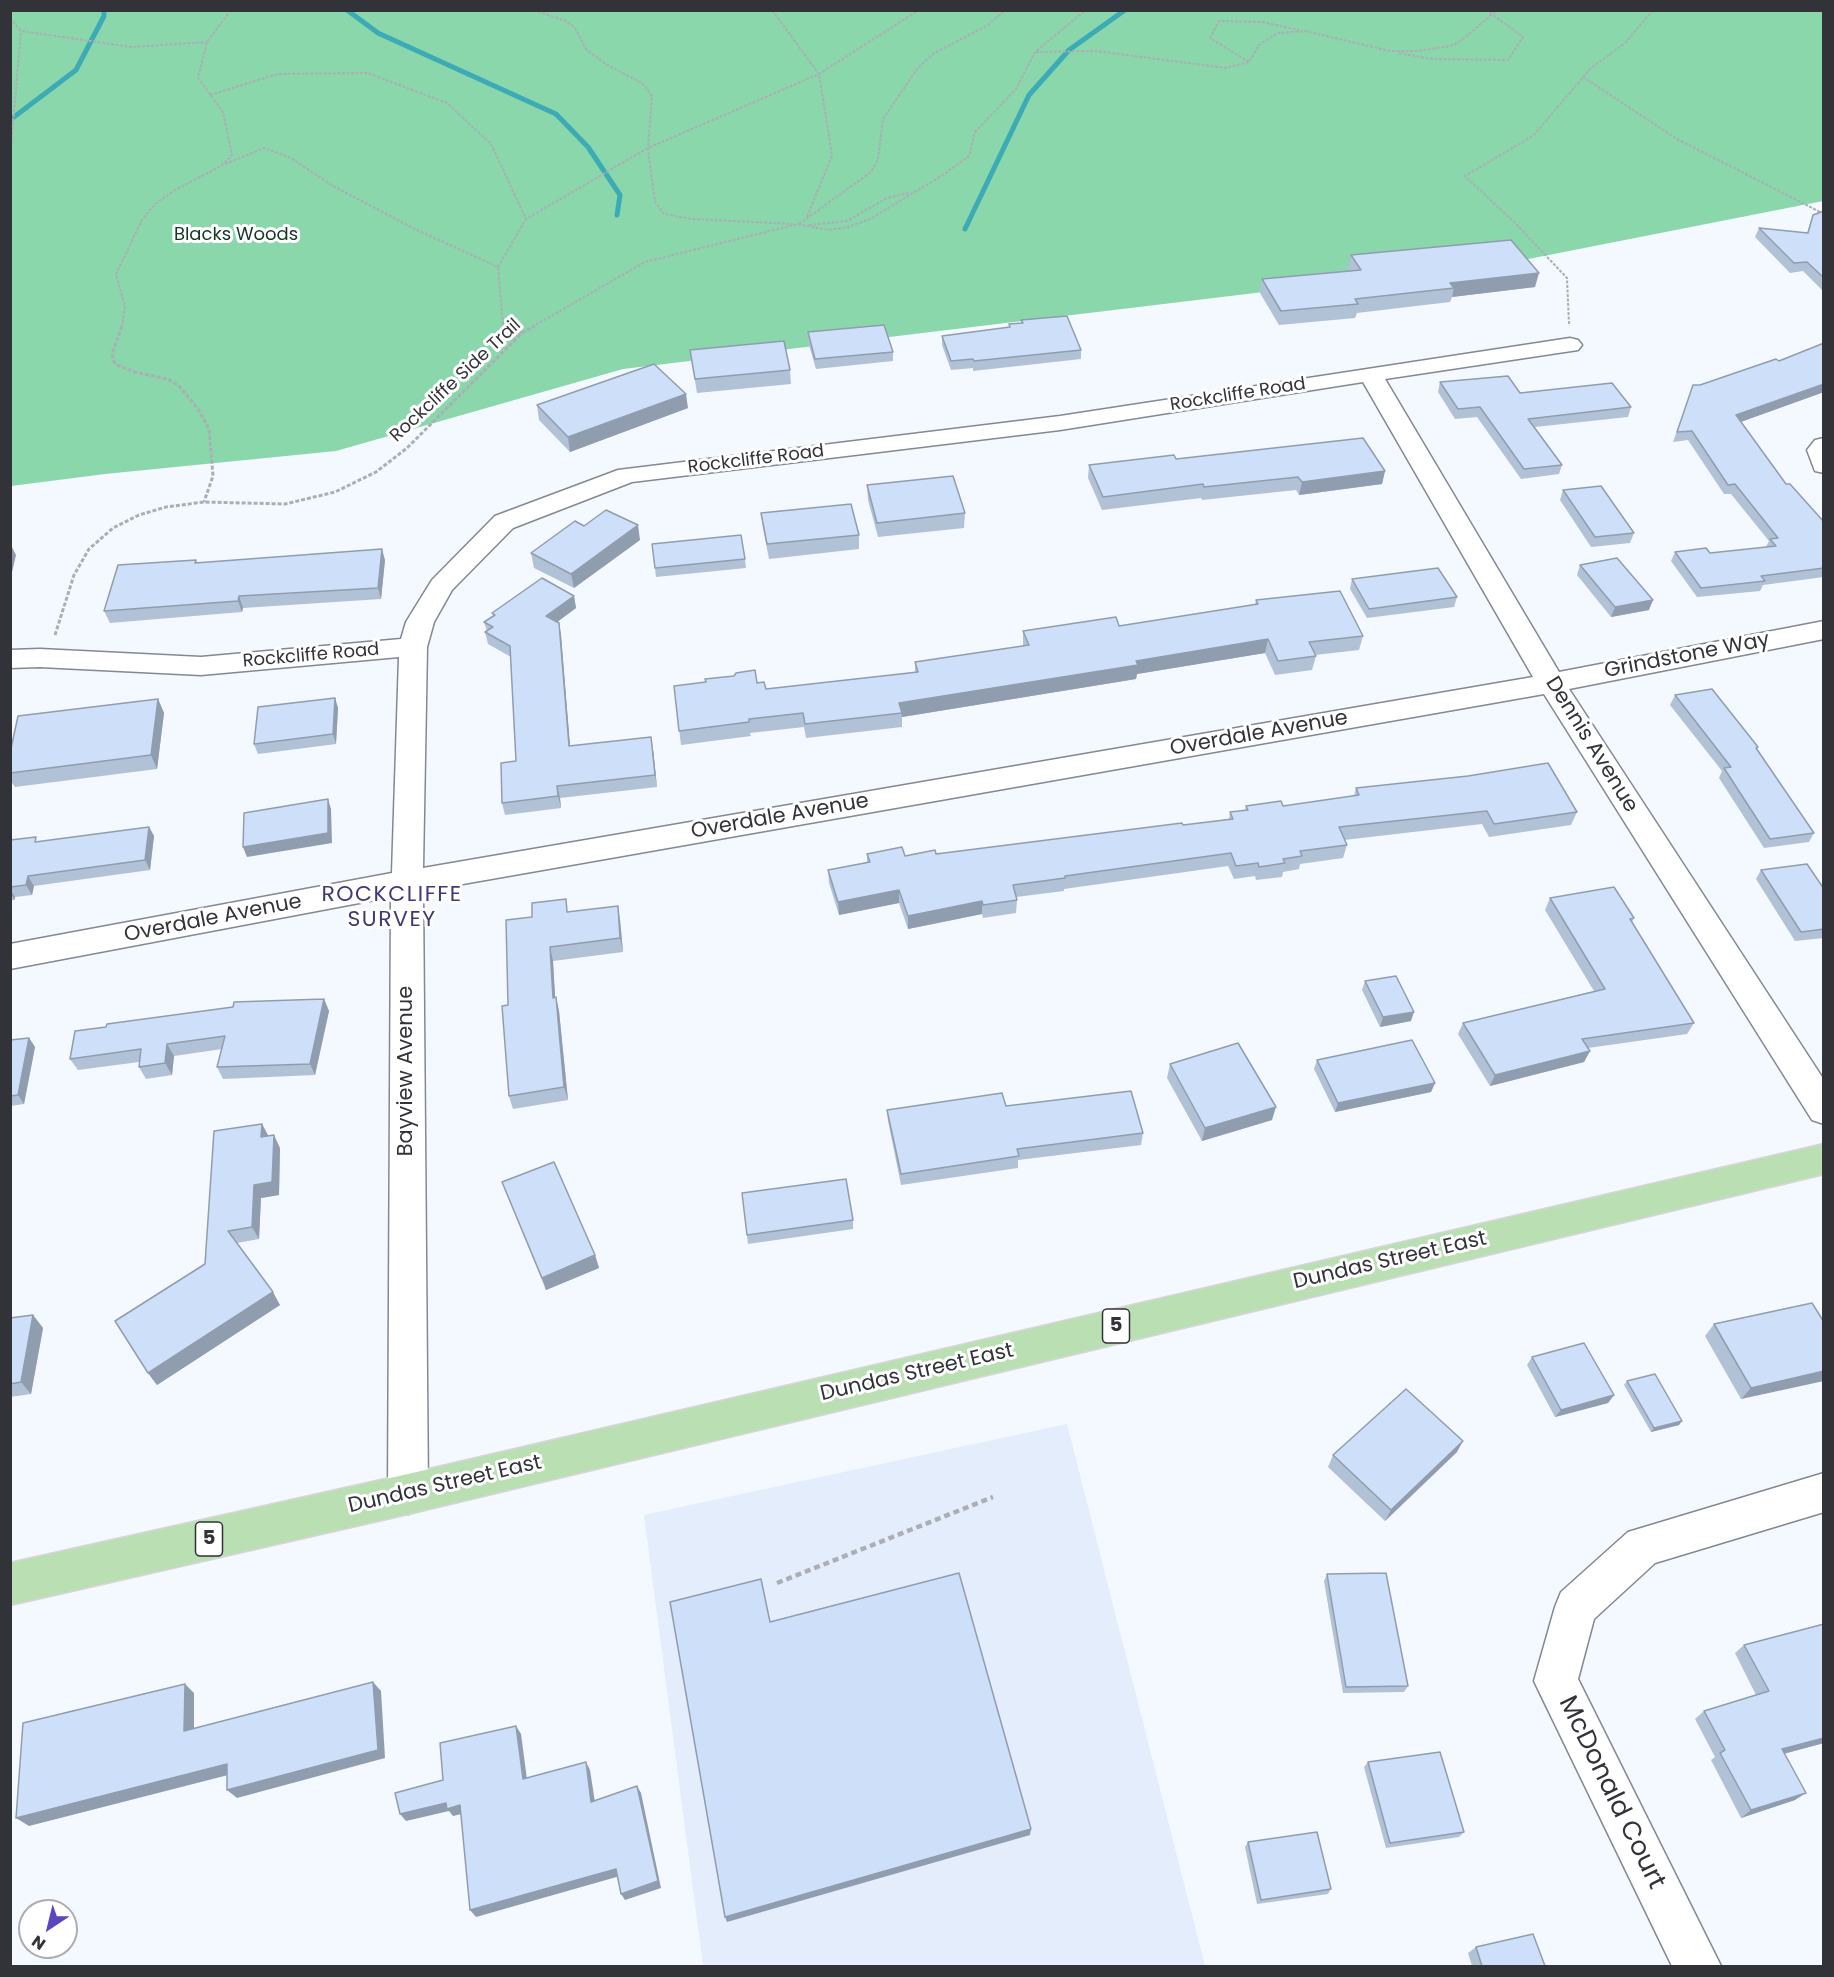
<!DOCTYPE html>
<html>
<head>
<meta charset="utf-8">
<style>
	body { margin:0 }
	#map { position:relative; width:1834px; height:1977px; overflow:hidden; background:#f4f8ff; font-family:Poppins,sans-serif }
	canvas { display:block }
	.frame { position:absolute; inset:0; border:12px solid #313338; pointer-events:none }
	.north { position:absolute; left:18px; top:1899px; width:60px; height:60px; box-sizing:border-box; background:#fff; border:2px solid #adadaf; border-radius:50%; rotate:215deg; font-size:16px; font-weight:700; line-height:24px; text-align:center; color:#313338 }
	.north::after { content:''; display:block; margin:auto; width:21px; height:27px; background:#5847bf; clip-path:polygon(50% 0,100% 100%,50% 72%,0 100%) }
</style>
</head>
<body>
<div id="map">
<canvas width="1834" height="1977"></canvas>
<div class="frame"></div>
<div class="north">N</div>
</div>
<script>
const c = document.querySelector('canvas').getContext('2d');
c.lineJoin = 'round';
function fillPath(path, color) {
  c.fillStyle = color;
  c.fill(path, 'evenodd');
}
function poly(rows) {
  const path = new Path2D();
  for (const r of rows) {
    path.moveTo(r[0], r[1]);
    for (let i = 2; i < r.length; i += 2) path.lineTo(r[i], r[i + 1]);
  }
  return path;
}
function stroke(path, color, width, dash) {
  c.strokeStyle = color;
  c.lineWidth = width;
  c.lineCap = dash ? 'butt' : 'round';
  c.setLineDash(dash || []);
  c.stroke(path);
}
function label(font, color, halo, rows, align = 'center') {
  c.font = font + ' Poppins,sans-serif';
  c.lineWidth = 6;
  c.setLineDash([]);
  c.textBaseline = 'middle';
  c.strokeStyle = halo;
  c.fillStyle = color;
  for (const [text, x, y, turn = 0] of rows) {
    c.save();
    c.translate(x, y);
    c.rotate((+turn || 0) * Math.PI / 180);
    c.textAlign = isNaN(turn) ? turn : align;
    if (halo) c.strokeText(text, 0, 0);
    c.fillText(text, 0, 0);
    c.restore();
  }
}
fillPath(poly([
	[1067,1424,1205,1966,703,1966,644,1515]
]), '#e3edfb');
fillPath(poly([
	[10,11,1823,11,1823,201,1513,262,623,369,336,451,105,474,11,486]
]), '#89d7ab');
stroke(poly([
	[347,10,378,33,556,114,588,147,620,195,617,215],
	[10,120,76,70,104,16,104,10],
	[965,229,1029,95,1069,50,1125,10]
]), '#3dabb5', 5);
const minor = poly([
	[1570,338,1578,340,1582,345,1578,350,1385,379,1559,672,1824,621,1824,639,1569,689,1824,1080,1824,1124,1812,1120,1544,694,423,891,428,1494,422,1508,408,1514,394,1508,388,1494,391,897,10,969,10,944,392,873,399,657,201,675,40,667,10,668,10,650,40,649,201,657,401,639,406,622,432,580,495,516,618,470,1060,416,1570,338],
	[1363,382,1533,677,423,868,427,647,434,622,452,590,513,528,632,482,1060,430,1363,382],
	[1824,438,1824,473,1815,471,1807,450,1815,440,1824,438],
	[1824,1473,1824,1512,1655,1563,1594,1619,1578,1679,1721,1966,1672,1966,1534,1681,1555,1607,1561,1592,1628,1532,1824,1473]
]);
const major = poly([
	[1824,1144,1824,1174,408,1514,10,1605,10,1563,408,1474,1824,1144]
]);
stroke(minor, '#828993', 3);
stroke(major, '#d6d6d7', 3);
stroke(poly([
	[534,10,566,21,575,28,586,49,607,65,642,83,652,96,648,148,655,202,664,214,692,219,793,224],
	[10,18,21,31,132,47,207,42],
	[1036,52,1096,51,1226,68,1249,62,1259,45,1278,33,1305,31,1390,51,1417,51,1451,46,1462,40,1497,10],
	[1399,53,1431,59,1508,60,1523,37,1486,10],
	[1249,62,1210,38,1219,21,1263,22,1299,30],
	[1583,77,1677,139,1824,214],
	[210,95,278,74,368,73,447,103,491,144,526,219],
	[10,157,21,31],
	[225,164,264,148,289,157,333,186,417,230,498,267,503,324,510,327],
	[807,217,832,156,819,74,919,10],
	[799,224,871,172,878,159,883,119,917,69,933,54,988,25,1005,10],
	[809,225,847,221,887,198,909,193],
	[498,267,526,219,648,148,819,74,772,10],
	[1569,324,1567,278,1515,223,1465,176,1533,136,1590,69,1625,43,1653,10],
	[122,327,125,307,116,274,142,220,155,204,175,190,221,166,232,155,223,112,198,78,207,42,231,10],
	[532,327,645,262,798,224,828,230,848,227,870,219,943,175,969,156,975,132,1016,89,1035,52,1086,10]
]), '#abafb5', 2, [3, 1.5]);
stroke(poly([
	[122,326,112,354,115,364,134,372,168,379,180,387,198,409,209,429,213,476,204,502],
	[507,326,522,333],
	[55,635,74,575,89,549,113,528,139,515,166,507,204,502,285,504,335,492,376,472,407,448,522,333,535,326]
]), '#abafb5', 3, [4, 2]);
stroke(poly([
	[777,1583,993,1497]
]), '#abafb5', 4.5, [6, 4]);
fillPath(minor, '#fff');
fillPath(major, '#b9dfb3');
fillPath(poly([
	[1824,211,1824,292,1803,271,1790,273,1755,237,1759,228,1807,233,1813,215],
	[1351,255,1535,287,1452,297,1450,302,1357,313,1355,318,1279,325,1260,293,1262,279,1350,271,1348,269],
	[1021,320,1081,350,1081,359,973,371,973,368,951,370,942,345,942,336,1009,327,1009,324,1021,323],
	[808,332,893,352,893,361,816,369,808,342],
	[1824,343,1824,392,1741,422,1786,484,1824,522,1824,577,1763,585,1760,591,1697,597,1671,561,1675,552,1710,553,1766,547,1769,541,1731,494,1724,494,1688,440,1673,442,1690,394,1700,385,1779,361],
	[690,350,790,370,791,384,697,393],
	[1440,382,1520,393,1631,407,1628,417,1535,427,1562,465,1559,474,1521,479,1477,417,1455,419,1438,392],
	[537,405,688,408,570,452,539,420],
	[1176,459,1385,471,1382,484,1299,495,1296,490,1202,500,1201,498,1102,510,1088,478,1089,465],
	[867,485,965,513,964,528,878,537,868,500],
	[1563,490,1634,533,1630,543,1591,547,1560,500],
	[761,513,859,535,859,549,769,559,763,528],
	[640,540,574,588,534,568,531,553],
	[652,544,745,559,746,568,656,577],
	[196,560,198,563,385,560,381,599,243,608,242,612,110,623,104,611],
	[1580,565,1649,610,1611,617,1577,575],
	[1352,579,1457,597,1454,607,1367,618,1350,589],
	[574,596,576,608,557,622,559,623,561,635,570,746,653,749,657,787,560,798,561,808,505,815,502,803,516,761,511,657,488,644,485,632,487,631,484,622,493,616,492,613],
	[1256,600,1363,636,1359,650,1315,655,1316,656,1312,670,1275,675,1265,653,1137,674,1136,679,902,717,902,727,806,738,804,727,750,733,751,736,681,745,674,686,757,683,766,689,915,672,915,662,1023,646,1023,631,1119,626,1255,605],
	[1675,695,1758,747,1757,749,1814,833,1809,842,1764,848,1719,778,1722,771,1670,705],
	[335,698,338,708,336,744,258,754,254,744],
	[158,699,164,713,157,769,15,787,10,780,10,753],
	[1356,788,1577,812,1571,825,1489,837,1482,824,1344,840,1347,845,1343,858,1300,864,1299,869,1283,872,1282,877,1256,880,1255,876,1234,879,1228,866,1064,889,1064,891,1016,897,1017,900,1016,913,983,918,982,914,908,929,899,903,839,915,829,883,828,870,867,863,867,854,905,856,936,854,1183,825,1229,819,1230,812,1245,810,1246,806,1283,806,1354,796],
	[149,827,154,836,150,870,34,886,32,895,15,897,15,900,10,900,10,840,38,842],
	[1761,870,1824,889,1824,938,1795,941,1756,879],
	[1550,898,1634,918,1632,922,1694,1023,1687,1034,1588,1048,1590,1051,1584,1062,1490,1086,1458,1034,1463,1023,1594,991,1545,910],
	[569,912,620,920,623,952,553,961,555,997,559,1011,568,1100,513,1109,509,1096,508,1005],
	[1365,981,1411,1021,1380,1027,1362,990],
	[324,999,329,1011,315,1075,223,1079,217,1067,222,1049,174,1056,172,1075,146,1079,139,1067,139,1062,78,1070,70,1059],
	[29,1038,35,1047,24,1104,10,1106,10,1040],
	[1317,1060,1435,1083,1431,1092,1335,1112,1314,1069],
	[1170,1064,1272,1120,1202,1141,1167,1078],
	[887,1110,1143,1133,1141,1145,1018,1160,1018,1168,901,1185,888,1121],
	[262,1124,268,1136,280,1148,279,1195,261,1198,259,1239,237,1243,280,1305,157,1385,148,1373,205,1264],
	[502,1182,595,1255,599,1268,546,1290,507,1195],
	[742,1193,853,1220,853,1229,748,1244],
	[33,1315,43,1328,31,1394,10,1397,10,1318],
	[1824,1322,1741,1399,1705,1336,1714,1324],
	[1532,1357,1614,1395,1608,1403,1555,1417,1527,1365],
	[1627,1381,1679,1425,1651,1432,1624,1385],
	[1457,1452,1385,1521,1328,1467,1333,1455],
	[1327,1574,1408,1686,1404,1692,1343,1693,1324,1581],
	[1824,1624,1824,1743,1784,1754,1795,1800,1741,1818,1711,1760,1715,1757,1695,1719,1704,1711,1756,1695,1735,1653,1744,1645],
	[1368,1762,1464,1832,1459,1837,1386,1848,1364,1767],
	[1248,1842,1331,1889,1328,1894,1257,1904,1245,1847],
	[1476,1947,1545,1966,1472,1966,1468,1953]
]), '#b1c1d6');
fillPath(poly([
	[1539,273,1535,287,1452,297,1454,288,1450,283],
	[1824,384,1824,392,1732,425,1736,415],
	[686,394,688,408,570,452,568,437],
	[1385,471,1382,484,1299,495,1302,482],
	[638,525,640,540,574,588,571,574],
	[10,543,16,555,10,581],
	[382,549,385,560,381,599,378,588],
	[239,596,243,608,242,612,238,601],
	[574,596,576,608,549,628,546,616],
	[1653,600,1649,610,1611,617,1615,607],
	[559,623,561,635,571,758,569,746],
	[1268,639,1265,653,1137,674,1136,679,902,717,899,703,1136,661],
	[335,698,338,708,336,744,333,734],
	[158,699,164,713,157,769,151,755],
	[651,737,653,749,657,787,655,775],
	[557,786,560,798,561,808,558,796],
	[328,799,331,809,332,843,247,857,243,847],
	[149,827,154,836,150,870,145,860],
	[28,876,34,886,32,895,26,885],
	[10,889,15,897,15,900,10,893],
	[899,890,899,903,839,915,838,902],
	[982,901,982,914,908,929,908,916],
	[618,906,620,920,623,952,620,938],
	[550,947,553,961,556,1012,553,998],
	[556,997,559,1011,568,1100,564,1087],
	[324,999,329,1011,315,1075,310,1064],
	[1414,1012,1411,1021,1380,1027,1383,1017],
	[29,1038,35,1047,24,1104,18,1095],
	[167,1044,174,1056,172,1075,165,1063],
	[1590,1051,1584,1062,1490,1086,1495,1075],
	[1435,1083,1431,1092,1335,1112,1338,1103],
	[1276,1107,1272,1120,1202,1141,1205,1128],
	[262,1124,269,1137,261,1137],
	[274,1135,280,1148,279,1195,261,1198,259,1239,252,1227,254,1185],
	[595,1255,599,1268,546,1290,542,1278],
	[273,1292,280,1305,157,1385,148,1373],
	[33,1315,43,1328,31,1394,21,1382],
	[1824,1371,1824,1381,1741,1399,1751,1388],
	[1614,1395,1608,1403,1555,1417,1561,1410],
	[1682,1421,1679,1425,1651,1432,1654,1428],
	[1463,1441,1457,1452,1385,1521,1391,1510],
	[373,1682,381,1691,385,1758,237,1798,227,1790],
	[185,1684,194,1693,194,1740,184,1731],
	[516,1726,521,1734,528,1787,523,1779],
	[1824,1738,1824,1743,1771,1757,1782,1749],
	[586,1762,590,1770,596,1809,591,1802],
	[227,1764,236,1773,29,1826,16,1818],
	[637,1786,641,1793,661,1888,625,1900,621,1894],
	[1806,1793,1795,1800,1741,1818,1751,1810],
	[446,1803,460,1805,466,1813,453,1816,449,1811,406,1821,400,1814],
	[1031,1829,1030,1835,727,1922,725,1917],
	[616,1869,620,1876,476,1917,470,1910]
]), '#909dae');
const building = poly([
	[1824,211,1824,278,1807,262,1794,263,1759,228,1808,233,1813,215,1824,211],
	[1511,240,1539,273,1450,283,1454,288,1355,299,1358,304,1281,311,1262,279,1361,270,1351,255,1511,240],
	[1067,316,1081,350,974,361,973,359,951,361,942,336,1010,327,1009,324,1023,323,1021,320,1067,316],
	[884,325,893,352,815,359,808,332,884,325],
	[784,341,790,370,695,379,690,350,784,341],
	[1824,343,1824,384,1736,415,1786,484,1790,484,1824,522,1824,568,1761,576,1765,581,1701,588,1675,552,1706,548,1710,553,1776,546,1770,539,1778,538,1735,484,1728,485,1692,431,1677,432,1693,385,1700,385,1776,359,1779,361,1824,343],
	[654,364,686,394,568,437,537,405,654,364],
	[1508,376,1520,393,1612,383,1631,407,1528,419,1562,465,1524,469,1480,407,1458,409,1440,382,1508,376],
	[1363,438,1385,471,1302,482,1298,477,1204,487,1203,484,1103,497,1089,465,1174,455,1176,459,1363,438],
	[953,476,965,513,877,523,867,485,953,476],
	[1601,486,1634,533,1595,537,1563,490,1601,486],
	[851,504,859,535,767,544,761,513,851,504],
	[606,510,638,525,571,574,531,553,575,521,584,526,606,510],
	[741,535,745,559,655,568,652,544,741,535],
	[382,549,378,588,239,596,238,601,104,611,118,565,196,560,195,563,382,549],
	[1617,558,1653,600,1615,607,1580,565,1617,558],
	[1438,568,1457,597,1369,609,1352,579,1438,568],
	[542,578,574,596,546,616,559,623,569,746,651,737,655,775,557,786,558,796,502,803,501,763,516,761,510,646,485,632,493,627,484,622,495,615,492,613,542,578],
	[1340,591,1363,636,1309,642,1316,656,1278,661,1268,639,1136,661,1138,665,899,703,902,713,805,724,803,713,749,719,749,722,679,731,674,686,706,682,705,679,734,676,736,673,755,670,757,683,764,682,766,689,918,672,915,662,1029,645,1023,631,1116,617,1119,626,1258,604,1256,600,1340,591],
	[1712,689,1758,747,1756,748,1814,833,1770,839,1724,768,1731,767,1675,695,1712,689],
	[335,698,333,734,254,744,258,707,335,698],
	[158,699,151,755,10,773,10,753,18,716,158,699],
	[1548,763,1577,812,1494,824,1487,811,1339,827,1347,845,1300,851,1302,856,1283,859,1285,863,1259,867,1258,863,1236,866,1231,853,1065,876,1065,878,1013,885,1017,900,983,905,982,901,908,916,899,890,838,902,828,870,870,862,867,854,902,847,905,856,935,850,936,854,1182,823,1183,825,1233,819,1230,812,1248,810,1246,806,1281,801,1283,806,1359,795,1356,788,1468,776,1548,763],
	[328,799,328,833,243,847,244,813,328,799],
	[149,827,145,860,28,876,26,885,10,887,10,840,36,837,35,842,149,827],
	[1807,864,1824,889,1824,929,1801,932,1761,870,1807,864],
	[1614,887,1634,918,1630,919,1694,1023,1582,1039,1590,1051,1495,1075,1463,1023,1605,989,1550,898,1614,887],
	[566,899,567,912,618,906,620,938,550,947,553,998,556,997,564,1087,509,1096,502,1006,508,1005,506,920,532,917,532,903,566,899],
	[1396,976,1414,1012,1383,1017,1365,981,1396,976],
	[324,999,310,1064,217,1067,225,1036,167,1044,165,1063,139,1067,141,1049,70,1059,75,1031,106,1027,107,1024,233,1007,234,1002,324,999],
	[29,1038,18,1095,10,1096,10,1040,29,1038],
	[1412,1040,1435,1083,1338,1103,1317,1060,1412,1040],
	[1238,1043,1276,1107,1205,1128,1170,1064,1238,1043],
	[1131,1091,1143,1133,1017,1149,1019,1156,901,1174,887,1110,1002,1093,1006,1106,1131,1091],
	[262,1124,261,1137,274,1135,272,1182,254,1185,252,1227,228,1231,273,1292,148,1373,115,1321,205,1264,214,1131,262,1124],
	[554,1162,595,1255,542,1278,502,1182,554,1162],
	[846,1179,853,1220,747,1235,742,1193,846,1179],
	[1812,1303,1824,1322,1824,1371,1751,1388,1714,1324,1812,1303],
	[33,1315,21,1382,10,1384,10,1318,33,1315],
	[1584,1343,1614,1395,1561,1410,1532,1357,1584,1343],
	[1655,1374,1682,1421,1654,1428,1627,1381,1655,1374],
	[1406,1389,1463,1441,1391,1510,1333,1455,1406,1389],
	[959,1573,1031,1829,725,1917,670,1602,761,1579,770,1622,959,1573],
	[1386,1573,1408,1686,1346,1687,1327,1574,1386,1573],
	[1824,1624,1824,1738,1782,1749,1806,1793,1751,1810,1720,1753,1725,1750,1704,1711,1769,1691,1744,1645,1824,1624],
	[373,1682,378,1750,227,1790,227,1764,16,1818,23,1723,185,1684,184,1731,373,1682],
	[516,1726,523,1779,586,1762,591,1802,637,1786,658,1881,621,1894,616,1869,470,1910,460,1805,447,1809,446,1803,400,1814,395,1793,443,1780,440,1743,516,1726],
	[1440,1752,1464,1832,1390,1843,1368,1762,1440,1752],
	[1317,1832,1331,1889,1261,1900,1248,1842,1317,1832],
	[1533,1934,1545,1966,1482,1966,1476,1947,1533,1934]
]);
fillPath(building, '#cee0f9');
stroke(building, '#909dae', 1.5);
label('18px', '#143624', '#fff', [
	["Blacks Woods",236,235]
]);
label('18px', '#313338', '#fff', [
	["Rockcliffe Side Trail",456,381,-43],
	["Rockcliffe Road",1238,395,-9],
	["Rockcliffe Road",756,460,-7],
	["Rockcliffe Road",311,656,-5]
]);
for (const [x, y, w] of [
	[1116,1326,27],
	[209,1539,27]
]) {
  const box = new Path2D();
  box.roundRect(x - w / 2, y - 17, w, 34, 4.5);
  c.fillStyle = '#fff';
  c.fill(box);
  stroke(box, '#313338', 1.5);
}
label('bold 20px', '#313338', null, [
	["5",1116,1326],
	["5",209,1539]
]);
label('21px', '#313338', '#fff', [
	["Grindstone Way",1687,656,-11],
	["Overdale Avenue",1259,734,-10],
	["Dennis Avenue",1591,745,58],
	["Overdale Avenue",780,817,-10],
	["Overdale Avenue",213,919,-11],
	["Bayview Avenue",407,1071,-90],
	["Dundas Street East",1390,1261,-13],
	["Dundas Street East",917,1373,-13],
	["Dundas Street East",445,1485,-13]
]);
c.letterSpacing = '1.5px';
label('22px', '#3e3a77', '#fff', [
	["ROCKCLIFFE",392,895],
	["SURVEY",392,920]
]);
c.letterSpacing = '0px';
label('26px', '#313338', '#fff', [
	["McDonald Court",1611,1793,64]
]);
</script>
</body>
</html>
